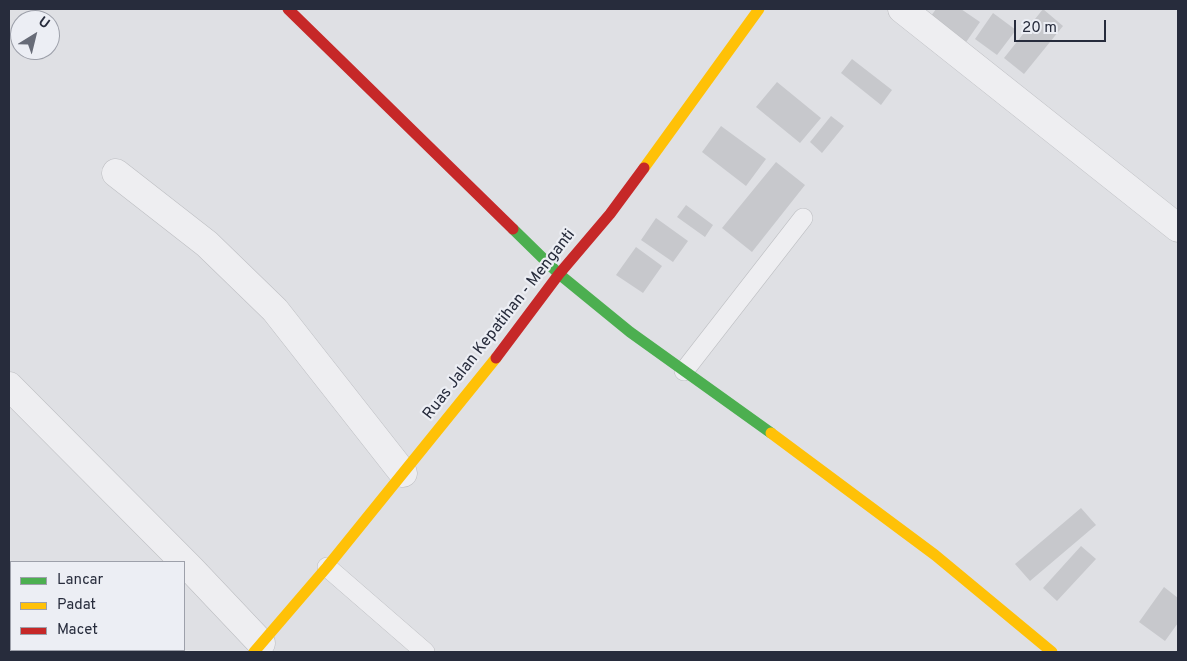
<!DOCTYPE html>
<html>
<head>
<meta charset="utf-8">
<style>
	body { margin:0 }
	#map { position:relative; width:1187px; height:661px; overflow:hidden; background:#dfe0e4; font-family:Overpass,sans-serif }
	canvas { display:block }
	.frame { position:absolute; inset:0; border:10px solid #272c3c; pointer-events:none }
	.legend { position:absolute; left:10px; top:561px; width:175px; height:90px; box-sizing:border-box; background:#eceef4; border:1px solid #9da0aa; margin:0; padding:6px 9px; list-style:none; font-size:15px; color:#272c3c }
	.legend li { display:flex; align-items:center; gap:10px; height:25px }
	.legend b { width:25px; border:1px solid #9da0aa }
	.north { position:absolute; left:10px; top:10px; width:50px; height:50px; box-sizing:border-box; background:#eceef4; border:1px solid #9da0aa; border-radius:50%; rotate:36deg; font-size:14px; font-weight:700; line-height:20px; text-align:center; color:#272c3c }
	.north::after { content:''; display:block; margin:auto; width:18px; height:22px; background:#676b77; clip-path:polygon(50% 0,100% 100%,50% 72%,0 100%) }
	.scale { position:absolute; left:1014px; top:20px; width:92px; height:22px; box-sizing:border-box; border:2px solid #272c3c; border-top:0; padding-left:6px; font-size:15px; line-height:18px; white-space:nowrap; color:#272c3c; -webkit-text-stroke:4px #eceef4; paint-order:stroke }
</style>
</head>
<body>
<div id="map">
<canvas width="1187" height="661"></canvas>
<div class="frame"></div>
<ul class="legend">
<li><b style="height:6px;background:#4caf50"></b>Lancar</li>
<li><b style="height:6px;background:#ffc107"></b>Padat</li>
<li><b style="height:6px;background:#c62828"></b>Macet</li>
</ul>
<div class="north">U</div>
<div class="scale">20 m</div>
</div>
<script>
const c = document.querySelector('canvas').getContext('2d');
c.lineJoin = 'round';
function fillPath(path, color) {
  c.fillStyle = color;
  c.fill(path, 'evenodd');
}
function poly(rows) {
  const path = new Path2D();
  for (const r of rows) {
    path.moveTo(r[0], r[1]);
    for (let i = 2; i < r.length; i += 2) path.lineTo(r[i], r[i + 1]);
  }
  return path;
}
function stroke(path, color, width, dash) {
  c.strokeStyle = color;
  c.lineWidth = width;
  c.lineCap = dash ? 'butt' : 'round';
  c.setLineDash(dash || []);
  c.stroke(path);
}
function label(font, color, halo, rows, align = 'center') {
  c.font = font + ' Overpass,sans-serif';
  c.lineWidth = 4.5;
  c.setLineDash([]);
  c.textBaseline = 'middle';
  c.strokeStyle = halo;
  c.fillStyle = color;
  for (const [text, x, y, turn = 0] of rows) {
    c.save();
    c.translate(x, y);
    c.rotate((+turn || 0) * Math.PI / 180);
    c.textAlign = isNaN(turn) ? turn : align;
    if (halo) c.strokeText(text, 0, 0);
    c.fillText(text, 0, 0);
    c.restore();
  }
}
fillPath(poly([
	[936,9,961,9,980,22,962,48,926,23],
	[1043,9,1063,26,1024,74,1004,58],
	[993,13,1016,30,997,55,975,39],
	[852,59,892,90,881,105,841,73],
	[777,82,821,118,800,143,756,107],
	[831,116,844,126,822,153,810,142],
	[721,126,766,159,746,186,702,152],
	[776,162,805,185,752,252,722,228],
	[686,205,713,225,705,237,677,217],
	[656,218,688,241,673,262,641,240],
	[636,247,662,266,643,293,616,275],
	[1081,508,1096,525,1030,581,1015,564],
	[1081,546,1096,559,1057,601,1043,588],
	[1164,587,1178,598,1178,623,1165,641,1139,622]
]), '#c7c8cc');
const lane = poly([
	[684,371,803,218],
	[327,567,425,652]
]);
const street = poly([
	[902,9,1178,228],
	[116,173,207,244,275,310,403,473],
	[9,386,191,569,261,643]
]);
stroke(lane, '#bdbec2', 20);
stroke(street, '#bdbec2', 29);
stroke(lane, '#eeeef1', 19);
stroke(street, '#eeeef1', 28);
stroke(poly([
	[513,229,559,274,630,332,771,433]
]), '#4caf50', 11);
stroke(poly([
	[644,168,759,9],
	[771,433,935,555,1052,652],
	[254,652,327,567,496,358]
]), '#ffc107', 11);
stroke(poly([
	[288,9,513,229],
	[496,358,559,274,610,214,644,168]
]), '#c62828', 11);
label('16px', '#272c3c', '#eceef4', [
	["Ruas Jalan Kepatihan - Menganti",500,325,-52]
]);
</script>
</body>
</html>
